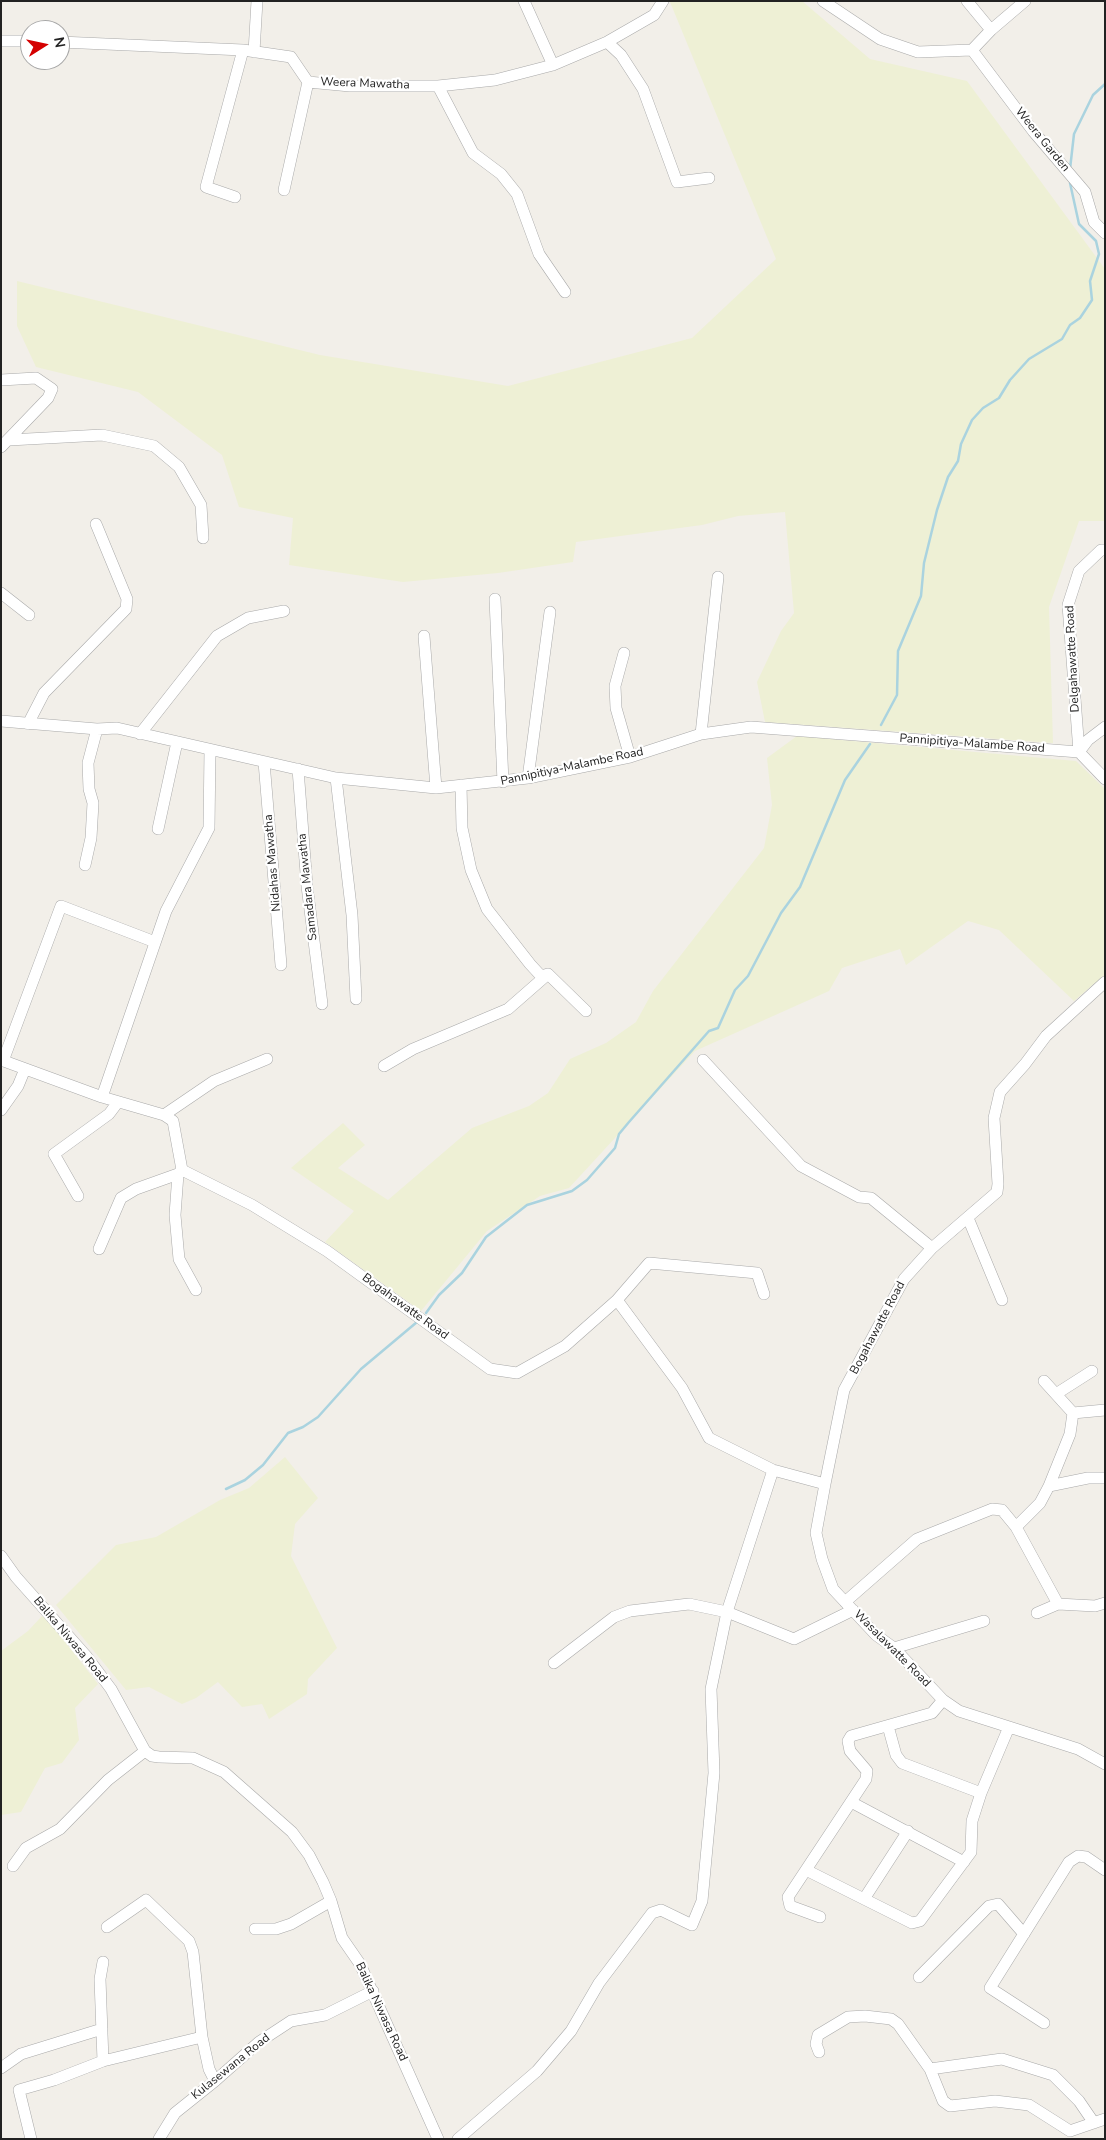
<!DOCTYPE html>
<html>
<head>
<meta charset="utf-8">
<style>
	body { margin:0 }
	#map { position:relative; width:1106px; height:2140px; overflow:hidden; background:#f2efe9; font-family:"Nunito Sans",sans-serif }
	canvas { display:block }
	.frame { position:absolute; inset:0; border:2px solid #222; pointer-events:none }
	.north { position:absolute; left:20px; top:20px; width:50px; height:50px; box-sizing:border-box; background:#fff; border:1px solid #a7a7a7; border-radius:50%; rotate:80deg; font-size:14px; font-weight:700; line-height:20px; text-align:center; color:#222 }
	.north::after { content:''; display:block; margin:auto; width:18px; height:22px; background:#d40000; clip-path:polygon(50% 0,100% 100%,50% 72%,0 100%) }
</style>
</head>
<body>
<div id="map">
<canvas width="1106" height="2140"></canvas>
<div class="frame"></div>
<div class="north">N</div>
</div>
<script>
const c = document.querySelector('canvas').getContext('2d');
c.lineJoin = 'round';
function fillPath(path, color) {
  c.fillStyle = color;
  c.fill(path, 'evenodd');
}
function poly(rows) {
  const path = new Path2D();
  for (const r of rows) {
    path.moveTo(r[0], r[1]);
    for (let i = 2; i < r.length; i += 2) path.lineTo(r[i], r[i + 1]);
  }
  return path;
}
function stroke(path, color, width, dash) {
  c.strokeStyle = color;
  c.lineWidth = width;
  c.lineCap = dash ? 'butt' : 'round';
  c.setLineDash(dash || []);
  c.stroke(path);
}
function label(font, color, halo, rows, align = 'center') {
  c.font = font + ' "Nunito Sans",sans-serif';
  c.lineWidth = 4.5;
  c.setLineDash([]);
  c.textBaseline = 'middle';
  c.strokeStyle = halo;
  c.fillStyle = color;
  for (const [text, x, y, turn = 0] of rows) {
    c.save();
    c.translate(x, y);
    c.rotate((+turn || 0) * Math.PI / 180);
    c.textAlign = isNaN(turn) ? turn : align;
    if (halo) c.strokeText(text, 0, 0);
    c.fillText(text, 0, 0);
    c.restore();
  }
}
fillPath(poly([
	[802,1,870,59,967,81,1105,269,1105,521,1079,521,1049,607,1053,743,765,722,757,682,781,631,794,613,785,512,738,516,702,525,576,542,573,562,498,573,403,582,289,565,293,518,239,507,222,455,138,392,36,367,17,326,17,281,320,355,508,386,692,338,776,259,670,2],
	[797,736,1076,761,1105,789,1105,993,1096,982,1074,1001,999,930,968,921,906,965,900,949,842,968,829,991,695,1051,569,1188,540,1196,487,1231,421,1311,325,1242,354,1211,291,1168,343,1123,365,1145,338,1168,388,1200,472,1128,529,1106,548,1093,570,1059,606,1043,636,1022,653,991,764,848,772,805,767,758],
	[285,1457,318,1498,295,1524,291,1556,337,1648,308,1679,307,1694,269,1719,262,1704,242,1707,218,1682,196,1698,182,1704,149,1687,126,1690,56,1605,116,1545,156,1537,220,1500,249,1488],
	[42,1616,53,1626,98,1684,75,1708,79,1740,62,1763,45,1768,21,1812,1,1815,1,1651,28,1631]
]), '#eef0d5');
stroke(poly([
	[1070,169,1074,134,1093,95,1105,84],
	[881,725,897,695,898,651,921,596,924,563,937,510,948,477,958,461,961,444,972,420,983,408,999,398,1010,380,1029,359,1062,339,1070,325,1080,318,1092,300,1090,281,1099,254,1096,241,1079,224,1070,183],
	[426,1313,439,1295,462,1273,486,1237,527,1205,572,1191,587,1180,615,1148,619,1134,629,1122,709,1031,718,1028,735,990,748,976,781,913,800,887,845,780,870,744],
	[226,1489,245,1480,263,1465,288,1433,303,1427,318,1417,361,1369,417,1322]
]), '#aad3df', 2.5);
const minor = poly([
	[524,1,553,65],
	[823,1,880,39,918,52,972,50],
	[967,1,991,30,972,50],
	[991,30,1025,1],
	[1,41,30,41],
	[60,42,243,50,291,57,308,82,350,86,438,86,495,80,553,65,607,42,654,15,663,1],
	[607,42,621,55,643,89,677,182,709,178],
	[972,50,1033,131,1085,192,1094,222,1105,233],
	[254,52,257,1],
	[438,86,473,153,501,174,517,194,539,254,565,292],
	[284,190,308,82],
	[235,197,206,187,243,50],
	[1,380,36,378,52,389,48,398,1,447],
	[9,440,102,435,154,446,179,467,201,505,203,538],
	[1,593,29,615],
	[495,599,503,782],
	[424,636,436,788],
	[624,653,615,686,616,708,630,757],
	[1,721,97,729,117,728,336,778,436,788,528,778,630,757,701,734,751,727,1079,752,1105,779],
	[28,724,44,693,126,609,127,599,96,524],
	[140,734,217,636,248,618,284,611],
	[701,734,718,577],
	[1079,752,1068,605,1079,571,1101,550,1105,550],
	[1079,752,1088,740,1105,727],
	[264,762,281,965],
	[298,769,307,886,322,1004],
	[336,778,352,915,356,999],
	[528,778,550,612],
	[461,785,462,828,471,870,487,909,530,964,541,976,548,974,586,1011],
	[158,829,177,742],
	[85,865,91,838,93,803,89,789,88,763,97,729],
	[1,1060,102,1097,164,1115,173,1121,182,1170,252,1205,327,1251,490,1369,517,1373,565,1346,617,1300,682,1388,709,1438,773,1470,825,1484,816,1533,822,1559,833,1589,876,1635,894,1648,943,1700,959,1711,1078,1749,1105,1764],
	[703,1060,801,1166,859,1197,871,1198,932,1248],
	[3,1061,61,906,155,942],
	[384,1066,413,1049,508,1009,548,974],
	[102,1097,166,911,209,828,210,750],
	[1,1110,18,1086,25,1069],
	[164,1115,214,1081,267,1059],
	[182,1170,178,1174,175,1215,179,1259,196,1290],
	[78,1196,54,1154,109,1114,118,1102],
	[968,1218,1002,1300],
	[99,1249,121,1198,136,1189,178,1174],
	[617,1300,649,1263,757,1273,764,1294],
	[1056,1394,1092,1371],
	[1073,1413,1105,1410],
	[825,1484,844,1390,904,1279,932,1248,997,1192,998,1184,994,1118,1000,1092,1025,1064,1046,1036,1105,982],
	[1049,1486,1088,1478,1105,1478],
	[1016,1527,1040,1503,1049,1486,1070,1434,1073,1413,1044,1381],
	[1,1556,16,1577,87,1657,111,1689,145,1751,152,1756,159,1757,193,1758,224,1772,292,1832,309,1855,323,1882,331,1901,342,1938,360,1964,438,2139],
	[845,1602,917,1539,992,1509,1002,1510,1016,1527,1058,1604],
	[1037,1613,1058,1604,1095,1606,1105,1603],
	[894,1648,984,1621],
	[554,1663,614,1617,630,1611,689,1604,727,1612,794,1639,853,1610],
	[888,1726,896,1755,902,1763,981,1793],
	[851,1802,964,1862],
	[13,1866,26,1848,60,1829,108,1780,145,1751],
	[806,1870,912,1923,920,1921,971,1852,972,1821,981,1793,1009,1727],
	[864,1899,908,1831],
	[820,1917,790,1906,788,1897,866,1779,867,1771,850,1751,848,1741,851,1736,932,1713,943,1700],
	[107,1927,146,1900,189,1941,193,1952,202,2037,209,2069,215,2081],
	[255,1929,276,1929,291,1924,331,1901],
	[919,1977,989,1906,998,1904,1024,1934],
	[1044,2023,990,1988,1069,1862,1078,1856,1086,1857,1105,1870],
	[819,2052,816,2044,818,2035,848,2017,865,2016,891,2019,898,2024,930,2069,943,2101,950,2106,995,2101,1029,2105,1070,2131,1105,2119],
	[103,2061,100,1979,103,1962],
	[1,2068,21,2054,102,2029],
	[930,2069,1002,2059,1053,2075,1079,2101,1094,2123],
	[31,2139,19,2090,54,2080,103,2061,202,2037],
	[159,2139,175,2113,215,2081,259,2042,291,2021,325,2015,373,1991],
	[458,2139,537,2071,571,2031,599,1983,652,1913,661,1910,692,1925,702,1901,714,1773,711,1689,727,1612,773,1470]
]);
stroke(minor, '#a9a9a9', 12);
stroke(minor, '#fff', 11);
label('12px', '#222', '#fff', [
	["Weera Mawatha",365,84,2],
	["Weera Garden",1042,140,51],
	["Delgahawatte Road",1073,659,-93],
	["Pannipitiya-Malambe Road",972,744,4],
	["Pannipitiya-Malambe Road",572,767,-12],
	["Nidahas Mawatha",273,863,-95],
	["Samadara Mawatha",308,887,-96],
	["Bogahawatte Road",405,1307,36],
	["Bogahawatte Road",878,1328,-62],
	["Balika Niwasa Road",70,1640,50],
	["Wasalawatte Road",892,1649,45],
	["Balika Niwasa Road",381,2012,65],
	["Kulasewana Road",231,2067,-39]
]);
</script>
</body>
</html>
